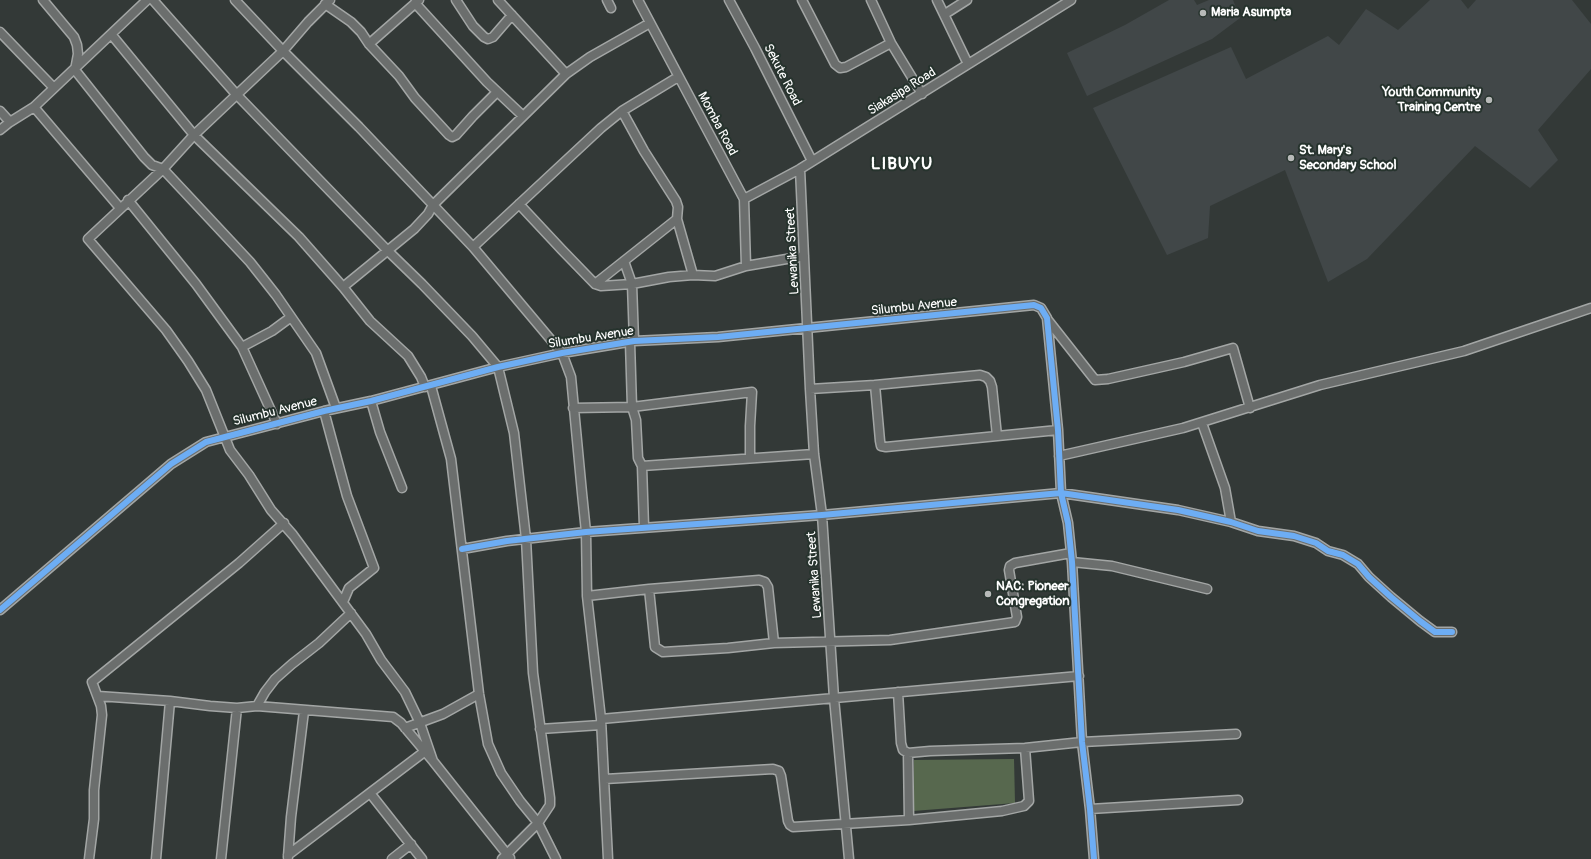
<!DOCTYPE html>
<html>
<head>
<meta charset="utf-8">
<style>
	body { margin:0 }
	canvas { display:block; background:#333937 }
</style>
</head>
<body>
<canvas width="1591" height="859"></canvas>
<script>
const c = document.querySelector('canvas').getContext('2d');
c.lineJoin = 'round';
function fillPath(path, color) {
  c.fillStyle = color;
  c.fill(path, 'evenodd');
}
function poly(rows) {
  const path = new Path2D();
  for (const r of rows) {
    path.moveTo(r[0], r[1]);
    for (let i = 2; i < r.length; i += 2) path.lineTo(r[i], r[i + 1]);
  }
  return path;
}
function stroke(path, color, width, dash) {
  c.strokeStyle = color;
  c.lineWidth = width;
  c.lineCap = dash ? 'butt' : 'round';
  c.setLineDash(dash || []);
  c.stroke(path);
}
function label(font, color, halo, rows, align = 'center') {
  c.font = font + ' Pangolin,sans-serif';
  c.lineWidth = 4;
  c.setLineDash([]);
  c.textBaseline = 'middle';
  c.strokeStyle = halo;
  c.fillStyle = color;
  for (const [text, x, y, turn = 0] of rows) {
    c.save();
    c.translate(x, y);
    c.rotate((+turn || 0) * Math.PI / 180);
    c.textAlign = isNaN(turn) ? turn : align;
    if (halo) c.strokeText(text, 0, 0);
    c.fillText(text, 0, 0);
    c.restore();
  }
}
fillPath(poly([
	[1169,0,1194,0,1197,5,1209,0,1233,0,1240,18,1212,39,1087,96,1067,53,1125,25],
	[1430,0,1461,0,1468,9,1476,0,1572,0,1591,24,1591,69,1538,130,1558,160,1530,188,1475,146,1367,259,1328,282,1285,170,1210,206,1208,238,1167,255,1093,108,1231,47,1246,79,1328,36,1339,45,1366,9,1398,30]
]), '#414748');
fillPath(poly([
	[1014,759,1015,803,913,811,914,760]
]), '#57684e');
const minor = poly([
	[43,0,74,37,77,45,78,54,75,70,144,157,152,165,163,169,250,262,276,295,316,353,336,408],
	[153,0,236,94,388,251,422,284,472,336,498,367,514,433,526,539,533,673,550,798,550,805,538,823,502,859],
	[235,0,283,51,359,127,473,247,562,353,571,377,582,493,586,532,587,596,601,719,608,859],
	[330,0,308,22,283,51,194,135,163,169,88,239,166,330,188,361,206,390,230,450,249,475,271,510,293,535,366,634,381,660,405,692,420,723,433,761],
	[456,0,473,26,484,37,488,39,493,37,512,15],
	[498,0,566,74],
	[607,0,611,8],
	[638,0,744,199,746,266],
	[729,0,755,48,812,161],
	[802,0,835,64,840,68,846,67,891,43],
	[871,0,891,43,922,94],
	[937,0,968,64],
	[415,3,487,82,523,116],
	[325,4,351,22,361,32,369,44,399,76,415,98,449,135,452,137,456,135,473,116,497,92],
	[945,14,967,0],
	[0,32,54,88],
	[111,34,194,135,299,237,343,287,370,321,408,356,421,377,425,387],
	[369,44,419,0],
	[34,107,120,208],
	[0,111,10,122],
	[622,111,644,151,676,201,678,207,677,219,693,275],
	[0,130,10,122,34,107,147,0],
	[800,169,810,389,814,454,822,515,834,698,849,859],
	[744,199,800,169,1071,0],
	[128,200,196,284,242,347,272,331,291,317],
	[519,204,562,250,595,284,601,286,632,284,669,277,693,275,715,276,746,266,804,256],
	[473,247,601,128,622,111,678,77],
	[624,261,632,284,634,341],
	[595,284,677,219],
	[343,287,414,229,428,214,433,205,566,74,590,57,650,23],
	[1047,319,1095,380,1108,379,1184,362,1233,348,1250,408],
	[242,347,277,424],
	[875,385,980,375,986,377,990,381,992,387,997,436],
	[431,386,451,459,479,694,488,744,501,773,520,801,538,823,556,859],
	[810,389,875,385,880,441,881,446,886,447,1058,430],
	[371,401,380,432,402,488],
	[573,408,632,407,630,342],
	[324,411,347,496,374,568,349,588,343,602],
	[1202,423,1225,488,1231,522],
	[1059,456,1183,428,1320,385,1464,351,1591,308],
	[642,466,638,458,636,420,632,407,752,392,750,426,750,458],
	[644,527,642,466,814,454],
	[462,549,507,541,586,532,822,515,1061,493,1178,510,1231,522,1258,531,1294,536,1316,543,1328,551,1343,555,1358,564,1369,577,1391,597,1420,621,1435,632,1452,632],
	[1072,562,1112,566,1207,589],
	[649,589,655,647,663,652,728,648,774,643,890,640,1015,622,1017,617,1009,570,1010,566,1015,563,1071,553],
	[587,596,649,589,759,580,765,582,768,587,774,643],
	[0,610,171,464,206,442,324,411,371,401,498,367,562,353,634,341,718,337,1034,305,1041,308,1047,318,1058,430,1061,493,1068,523,1072,562,1082,742,1090,809,1094,859],
	[898,692,901,743,903,750,908,753,930,751,1025,748,1082,742,1236,734],
	[98,696,170,701,210,706,237,708,257,706,393,717,401,723,433,761,510,858],
	[257,706,265,692,275,679,292,664,319,643,351,613],
	[601,719,1079,676],
	[405,728,443,714,479,694],
	[540,729,601,725],
	[908,753,909,820],
	[605,779,773,769,779,771,781,776,788,821,790,825,793,827,909,820,1002,811,1024,806,1029,801,1025,748],
	[370,793,422,859],
	[1090,809,1238,800],
	[288,855,428,749],
	[288,857,291,817,304,711],
	[89,859,94,819,94,790,102,715,101,706,92,682,239,563,284,523],
	[156,859,170,701],
	[221,859,237,708],
	[392,859,411,844]
]);
stroke(minor, '#a3a6a5', 11);
stroke(minor, '#6b6e6d', 8);
stroke(poly([
	[462,549,507,541,586,532,822,515,1061,493,1178,510,1231,522,1258,531,1294,536,1316,543,1328,551,1343,555,1358,564,1369,577,1391,597,1420,621,1435,632,1452,632],
	[0,610,171,464,206,442,324,411,371,401,498,367,562,353,634,341,718,337,1034,305,1041,308,1047,318,1058,430,1061,493,1068,523,1072,562,1082,742,1090,809,1094,859]
]), '#6dadf4', 6);
for (const [x, y, r, color] of [
	[1203,13,4,"#b8bab9"],
	[1489,100,4,"#b8bab9"],
	[1291,158,4,"#b8bab9"],
	[988,594,4,"#b8bab9"]
]) {
  const dot = new Path2D();
  dot.arc(x, y, r, 0, 2 * Math.PI);
  c.fillStyle = color;
  c.fill(dot);
  stroke(dot, '#26332d', 1.5);
}
label('bold 13px', '#fff', '#26332d', [
	["Maria Asumpta",1211,13],
	["Youth Community",1481,93,"right"],
	["Training Centre",1481,108,"right"],
	["St. Mary's",1299,151],
	["Secondary School",1299,166],
	["NAC: Pioneer",996,587],
	["Congregation",996,602]
], 'left');
label('13px', '#fff', '#26332d', [
	["Sekute Road",782,75,63],
	["Siakasipa Road",902,92,-32],
	["Momba Road",717,124,62],
	["Lewanika Street",793,251,-93],
	["Silumbu Avenue",914,307,-6],
	["Silumbu Avenue",591,338,-9],
	["Silumbu Avenue",275,412,-14],
	["Lewanika Street",815,575,-94]
]);
c.letterSpacing = '1px';
label('bold 17px', '#fff', '#26332d', [
	["LIBUYU",902,165]
]);
c.letterSpacing = '0px';
</script>
</body>
</html>
